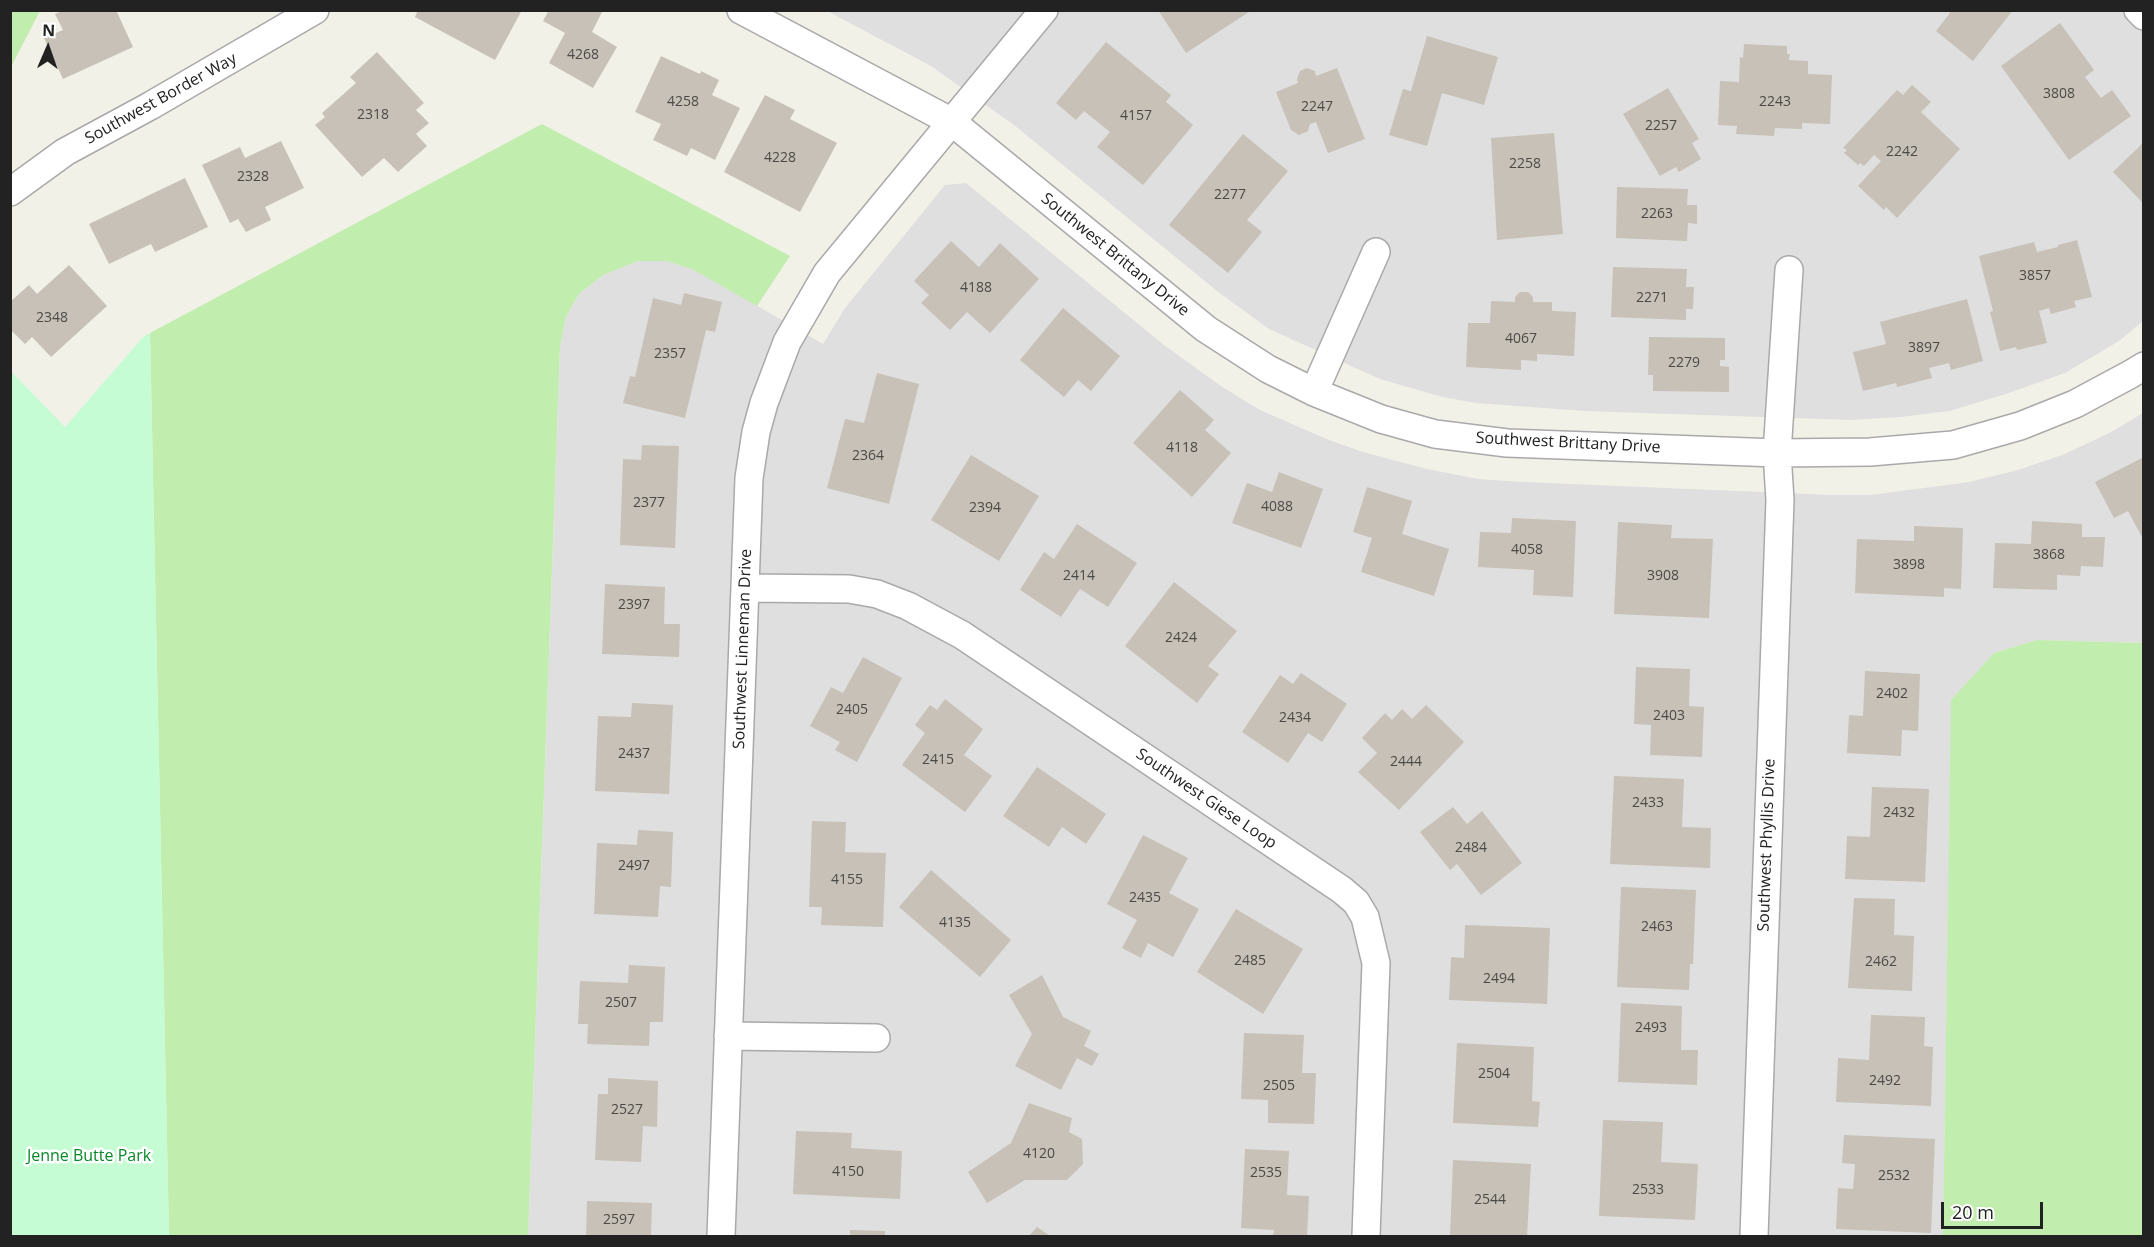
<!DOCTYPE html>
<html>
<head>
<meta charset="utf-8">
<style>
	body { margin:0 }
	#map { position:relative; width:2154px; height:1247px; overflow:hidden; background:#f2f1e8; font-family:"Open Sans",sans-serif }
	canvas { display:block }
	.frame { position:absolute; inset:0; border:12px solid #222; pointer-events:none }
	.north { position:absolute; left:18px; top:18px; width:60px; height:60px; -webkit-text-stroke:4px #fff; paint-order:stroke; rotate:2deg; font-size:16px; font-weight:700; line-height:24px; text-align:center; color:#222 }
	.north::after { content:''; display:block; margin:auto; width:21px; height:27px; background:#222; clip-path:polygon(50% 0,100% 100%,50% 72%,0 100%) }
	.scale { position:absolute; left:1941px; top:1202px; width:102px; height:27px; box-sizing:border-box; border:3px solid #222; border-top:0; padding-left:8px; font-size:18px; line-height:21px; white-space:nowrap; color:#222; -webkit-text-stroke:4px #fff; paint-order:stroke }
</style>
</head>
<body>
<div id="map">
<canvas width="2154" height="1247"></canvas>
<div class="frame"></div>
<div class="north">N</div>
<div class="scale">20 m</div>
</div>
<script>
const c = document.querySelector('canvas').getContext('2d');
c.lineJoin = 'round';
function fillPath(path, color) {
  c.fillStyle = color;
  c.fill(path, 'evenodd');
}
function poly(rows) {
  const path = new Path2D();
  for (const r of rows) {
    path.moveTo(r[0], r[1]);
    for (let i = 2; i < r.length; i += 2) path.lineTo(r[i], r[i + 1]);
  }
  return path;
}
function stroke(path, color, width, dash) {
  c.strokeStyle = color;
  c.lineWidth = width;
  c.lineCap = dash ? 'butt' : 'round';
  c.setLineDash(dash || []);
  c.stroke(path);
}
function label(font, color, halo, rows, align = 'center') {
  c.font = font + ' "Open Sans",sans-serif';
  c.lineWidth = 5;
  c.setLineDash([]);
  c.textBaseline = 'middle';
  c.strokeStyle = halo;
  c.fillStyle = color;
  for (const [text, x, y, turn = 0] of rows) {
    c.save();
    c.translate(x, y);
    c.rotate((+turn || 0) * Math.PI / 180);
    c.textAlign = isNaN(turn) ? turn : align;
    if (halo) c.strokeText(text, 0, 0);
    c.fillText(text, 0, 0);
    c.restore();
  }
}
fillPath(poly([
	[827,11,2143,11,2143,321,2119,341,2065,373,2009,393,1950,411,1901,417,1852,420,1584,411,1476,403,1442,397,1380,379,1269,329,1217,291,1014,125,931,66],
	[966,183,1164,345,1221,386,1260,410,1329,440,1363,452,1427,469,1478,479,1523,482,1832,495,1871,495,1969,482,2018,470,2065,454,2111,432,2143,413,2143,643,2037,640,1994,653,1952,700,1943,1236,528,1236,560,346,566,317,579,294,603,275,638,261,666,261,692,269,718,283,823,344,845,308,945,185]
]), '#e0dfdf');
fillPath(poly([
	[11,10,40,11,11,67,10,11],
	[542,124,790,256,757,306,692,269,666,261,638,261,603,275,579,294,566,317,560,346,528,1236,169,1236,150,333],
	[2037,640,2143,643,2143,1236,1943,1236,1951,700,1994,653]
]), '#c1edae');
fillPath(poly([
	[150,333,169,1236,11,1236,11,371,65,427,143,337]
]), '#c6fcd4');
fillPath(poly([
	[64,10,116,10,133,47,63,79,44,38,63,30,55,14],
	[418,10,522,10,495,60,415,17],
	[549,10,603,10,592,32,617,47,593,88,549,63,565,33,543,21],
	[1158,10,1252,10,1186,53],
	[1946,10,2013,10,1973,61,1936,31,1950,13],
	[2060,23,2094,70,2085,77,2101,98,2112,90,2131,116,2069,160,2001,66],
	[1427,36,1498,57,1484,105,1442,93,1427,146,1389,135,1403,89,1411,91],
	[1106,42,1171,95,1166,102,1193,125,1143,185,1097,147,1110,132,1084,111,1076,120,1056,103],
	[1744,44,1787,46,1787,54,1790,54,1789,60,1808,61,1808,74,1832,75,1830,124,1802,123,1802,129,1775,128,1774,136,1736,134,1737,126,1718,125,1720,81,1739,82,1740,57,1743,58],
	[377,52,424,103,416,110,429,123,416,134,427,146,398,172,384,158,362,177,315,125,325,117,322,113,356,83,350,77],
	[661,56,700,74,701,71,719,80,712,95,740,108,715,160,691,148,687,156,653,140,661,124,635,112],
	[1307,68,1315,71,1316,76,1337,68,1365,139,1328,153,1316,122,1310,124,1308,131,1299,135,1291,130,1276,92,1298,83,1297,79,1300,71],
	[1912,85,1931,102,1921,112,1960,149,1897,218,1886,207,1884,210,1858,186,1881,161,1874,155,1864,166,1860,163,1858,165,1844,153,1847,150,1843,148,1897,90,1903,95],
	[1668,88,1699,139,1692,143,1701,159,1679,172,1676,167,1660,176,1623,114],
	[765,95,795,110,790,119,837,143,800,212,724,172],
	[1554,133,1563,234,1497,240,1491,138],
	[1243,134,1288,171,1247,220,1262,232,1228,273,1169,225],
	[281,141,304,188,265,207,271,220,246,232,238,219,230,223,202,165,240,147,245,158],
	[2144,142,2144,204,2113,172],
	[185,178,208,227,155,252,151,244,109,264,89,224],
	[1617,187,1688,189,1687,205,1697,205,1697,224,1688,223,1687,241,1616,238],
	[2077,240,2092,297,2074,301,2076,307,2051,314,2049,308,2039,311,2047,343,2017,350,2016,347,2000,351,1990,312,1993,311,1979,256,2034,242,2037,252,2058,247,2058,245],
	[951,241,979,267,1000,243,1039,279,990,333,967,312,950,330,921,303,929,295,914,281],
	[69,265,107,306,51,357,32,337,25,344,10,329,10,302,29,285,37,294],
	[1613,267,1687,269,1686,287,1694,287,1693,309,1686,309,1686,320,1611,317],
	[1520,292,1528,292,1533,297,1533,302,1552,302,1552,311,1576,312,1574,356,1537,354,1537,361,1521,360,1521,370,1466,367,1468,323,1490,323,1491,301,1515,302,1515,297],
	[684,293,722,302,715,332,706,330,685,418,623,403,630,376,635,377,653,298,681,305],
	[1967,299,1983,361,1951,370,1949,363,1929,368,1932,378,1897,387,1896,383,1863,391,1853,352,1886,344,1880,322],
	[1063,308,1120,356,1091,391,1078,380,1064,397,1020,360],
	[1649,337,1725,338,1725,360,1720,360,1720,366,1729,367,1729,392,1653,391,1653,375,1648,375],
	[877,373,919,384,889,504,827,488,845,419,864,423],
	[1180,390,1214,420,1205,430,1231,453,1192,497,1133,443],
	[642,445,679,446,675,548,620,545,623,459,641,460],
	[971,455,1039,496,999,561,931,520],
	[2144,457,2144,541,2128,511,2114,518,2095,482],
	[1279,472,1323,489,1301,548,1232,523,1247,483,1272,492],
	[1367,487,1412,501,1402,534,1449,549,1434,596,1361,572,1372,538,1353,532],
	[1512,518,1576,521,1573,597,1533,595,1534,570,1478,567,1480,532,1511,533],
	[2032,521,2082,524,2082,537,2105,537,2103,567,2081,566,2080,576,2057,575,2057,590,1993,588,1995,543,2031,544],
	[1618,522,1672,525,1671,538,1713,539,1709,618,1614,614],
	[1077,524,1137,563,1108,607,1080,589,1061,617,1020,590,1044,552,1054,559],
	[1914,526,1963,528,1961,589,1944,588,1944,597,1855,593,1857,539,1914,541],
	[1174,582,1237,631,1208,666,1219,674,1197,703,1125,646],
	[605,584,665,587,664,624,680,624,679,657,602,654],
	[863,657,902,678,857,762,835,750,840,742,810,726,831,687,843,693],
	[1636,667,1690,669,1689,706,1704,707,1702,757,1650,755,1651,725,1634,724],
	[1865,671,1920,674,1918,731,1902,730,1901,756,1847,753,1849,715,1863,716],
	[1301,673,1347,704,1322,742,1308,733,1288,763,1242,732,1280,675,1293,684],
	[945,699,983,729,964,755,992,776,965,812,902,765,925,733,915,725,930,705,937,710],
	[632,703,673,705,669,794,595,791,598,716,631,717],
	[1426,705,1464,742,1399,810,1358,772,1377,753,1362,738,1385,713,1392,720,1402,709,1412,719],
	[1037,767,1106,814,1086,844,1062,827,1049,847,1003,816],
	[1614,776,1684,779,1682,827,1711,828,1710,868,1610,864],
	[1872,787,1929,789,1925,882,1845,879,1847,836,1870,837],
	[1453,807,1467,824,1482,811,1522,863,1481,895,1457,864,1450,870,1420,832],
	[812,821,846,822,845,852,886,853,883,927,821,925,822,907,809,907],
	[638,830,673,832,671,887,660,886,658,917,594,914,597,843,637,845],
	[1143,835,1188,858,1169,893,1199,909,1173,957,1148,943,1141,958,1122,948,1137,920,1107,904],
	[931,870,1011,940,980,977,899,907],
	[1621,887,1696,890,1693,964,1690,964,1689,990,1617,987],
	[1854,898,1895,899,1894,935,1914,936,1912,991,1848,988],
	[1236,909,1303,949,1263,1014,1197,972],
	[1465,925,1550,928,1547,1004,1449,1000,1451,957,1464,958],
	[629,965,665,967,663,1022,650,1022,649,1046,587,1044,588,1024,578,1024,580,981,628,983],
	[1042,975,1063,1017,1091,1031,1084,1046,1099,1054,1092,1066,1077,1058,1061,1090,1015,1066,1032,1034,1009,995],
	[1621,1003,1682,1006,1681,1050,1698,1050,1697,1085,1618,1082],
	[1871,1015,1925,1017,1924,1046,1933,1047,1931,1106,1836,1102,1838,1058,1869,1060],
	[1244,1033,1304,1035,1302,1073,1316,1073,1314,1124,1268,1123,1268,1100,1241,1099],
	[1457,1043,1534,1047,1532,1101,1540,1102,1538,1127,1453,1123],
	[608,1078,658,1081,657,1127,643,1126,641,1162,595,1160,598,1094,608,1094],
	[1029,1103,1072,1118,1069,1132,1082,1139,1083,1164,1067,1180,1025,1180,987,1203,968,1172,1011,1143],
	[1603,1120,1663,1122,1661,1162,1698,1164,1695,1220,1599,1216],
	[796,1131,852,1133,851,1148,902,1151,900,1199,793,1194],
	[1844,1135,1935,1139,1931,1233,1836,1229,1838,1188,1853,1189,1855,1164,1842,1163],
	[1245,1149,1289,1151,1287,1195,1309,1196,1307,1236,1273,1236,1274,1230,1241,1228],
	[1453,1160,1531,1164,1527,1236,1450,1236],
	[587,1201,652,1203,651,1236,586,1236],
	[1037,1227,1050,1236,1029,1236],
	[850,1230,885,1231,885,1236,850,1236]
]), '#c7c1b7');
const minor = poly([
	[741,10,952,122,1206,329,1268,369,1314,392,1381,419,1435,434,1507,443,1777,453,1870,452,1953,445,2020,426,2075,404,2131,374,2144,366],
	[2138,10,2144,16],
	[10,192,65,152,150,106,315,10],
	[1314,392,1376,252],
	[745,588,849,589,877,594,908,606,962,635,1342,890,1356,902,1365,917,1376,963,1366,1236],
	[728,1036,876,1038],
	[721,1236,749,478,756,432,764,403,787,342,827,273,1044,10],
	[1754,1236,1780,500,1777,453,1789,270]
]);
stroke(minor, '#a9a9a9', 30);
stroke(minor, '#fff', 27);
label('14px', '#4b4a47', null, [
	["4268",583,55],
	["3808",2059,94],
	["4258",683,102],
	["2243",1775,102],
	["2247",1317,107],
	["2318",373,115],
	["4157",1136,116],
	["2257",1661,126],
	["2242",1902,152],
	["4228",780,158],
	["2258",1525,164],
	["2328",253,177],
	["2277",1230,195],
	["2263",1657,214],
	["3857",2035,276],
	["4188",976,288],
	["2271",1652,298],
	["2348",52,318],
	["4067",1521,339],
	["3897",1924,348],
	["2357",670,354],
	["2279",1684,363],
	["4118",1182,448],
	["2364",868,456],
	["2377",649,503],
	["4088",1277,507],
	["2394",985,508],
	["4058",1527,550],
	["3868",2049,555],
	["3898",1909,565],
	["2414",1079,576],
	["3908",1663,576],
	["2397",634,605],
	["2424",1181,638],
	["2402",1892,694],
	["2405",852,710],
	["2403",1669,716],
	["2434",1295,718],
	["2437",634,754],
	["2415",938,760],
	["2444",1406,762],
	["2433",1648,803],
	["2432",1899,813],
	["2484",1471,848],
	["2497",634,866],
	["4155",847,880],
	["2435",1145,898],
	["4135",955,923],
	["2463",1657,927],
	["2485",1250,961],
	["2462",1881,962],
	["2494",1499,979],
	["2507",621,1003],
	["2493",1651,1028],
	["2504",1494,1074],
	["2492",1885,1081],
	["2505",1279,1086],
	["2527",627,1110],
	["4120",1039,1154],
	["4150",848,1172],
	["2535",1266,1173],
	["2532",1894,1176],
	["2533",1648,1190],
	["2544",1490,1200],
	["2597",619,1220]
]);
label('16px', '#222', '#fff', [
	["Southwest Border Way",161,99,-29],
	["Southwest Brittany Drive",1115,255,39],
	["Southwest Brittany Drive",1568,443,3],
	["Southwest Linneman Drive",743,649,-88],
	["Southwest Giese Loop",1206,799,34],
	["Southwest Phyllis Drive",1767,845,-88]
]);
label('16px', '#088829', '#fff', [
	["Jenne Butte Park",89,1156]
]);
</script>
</body>
</html>
